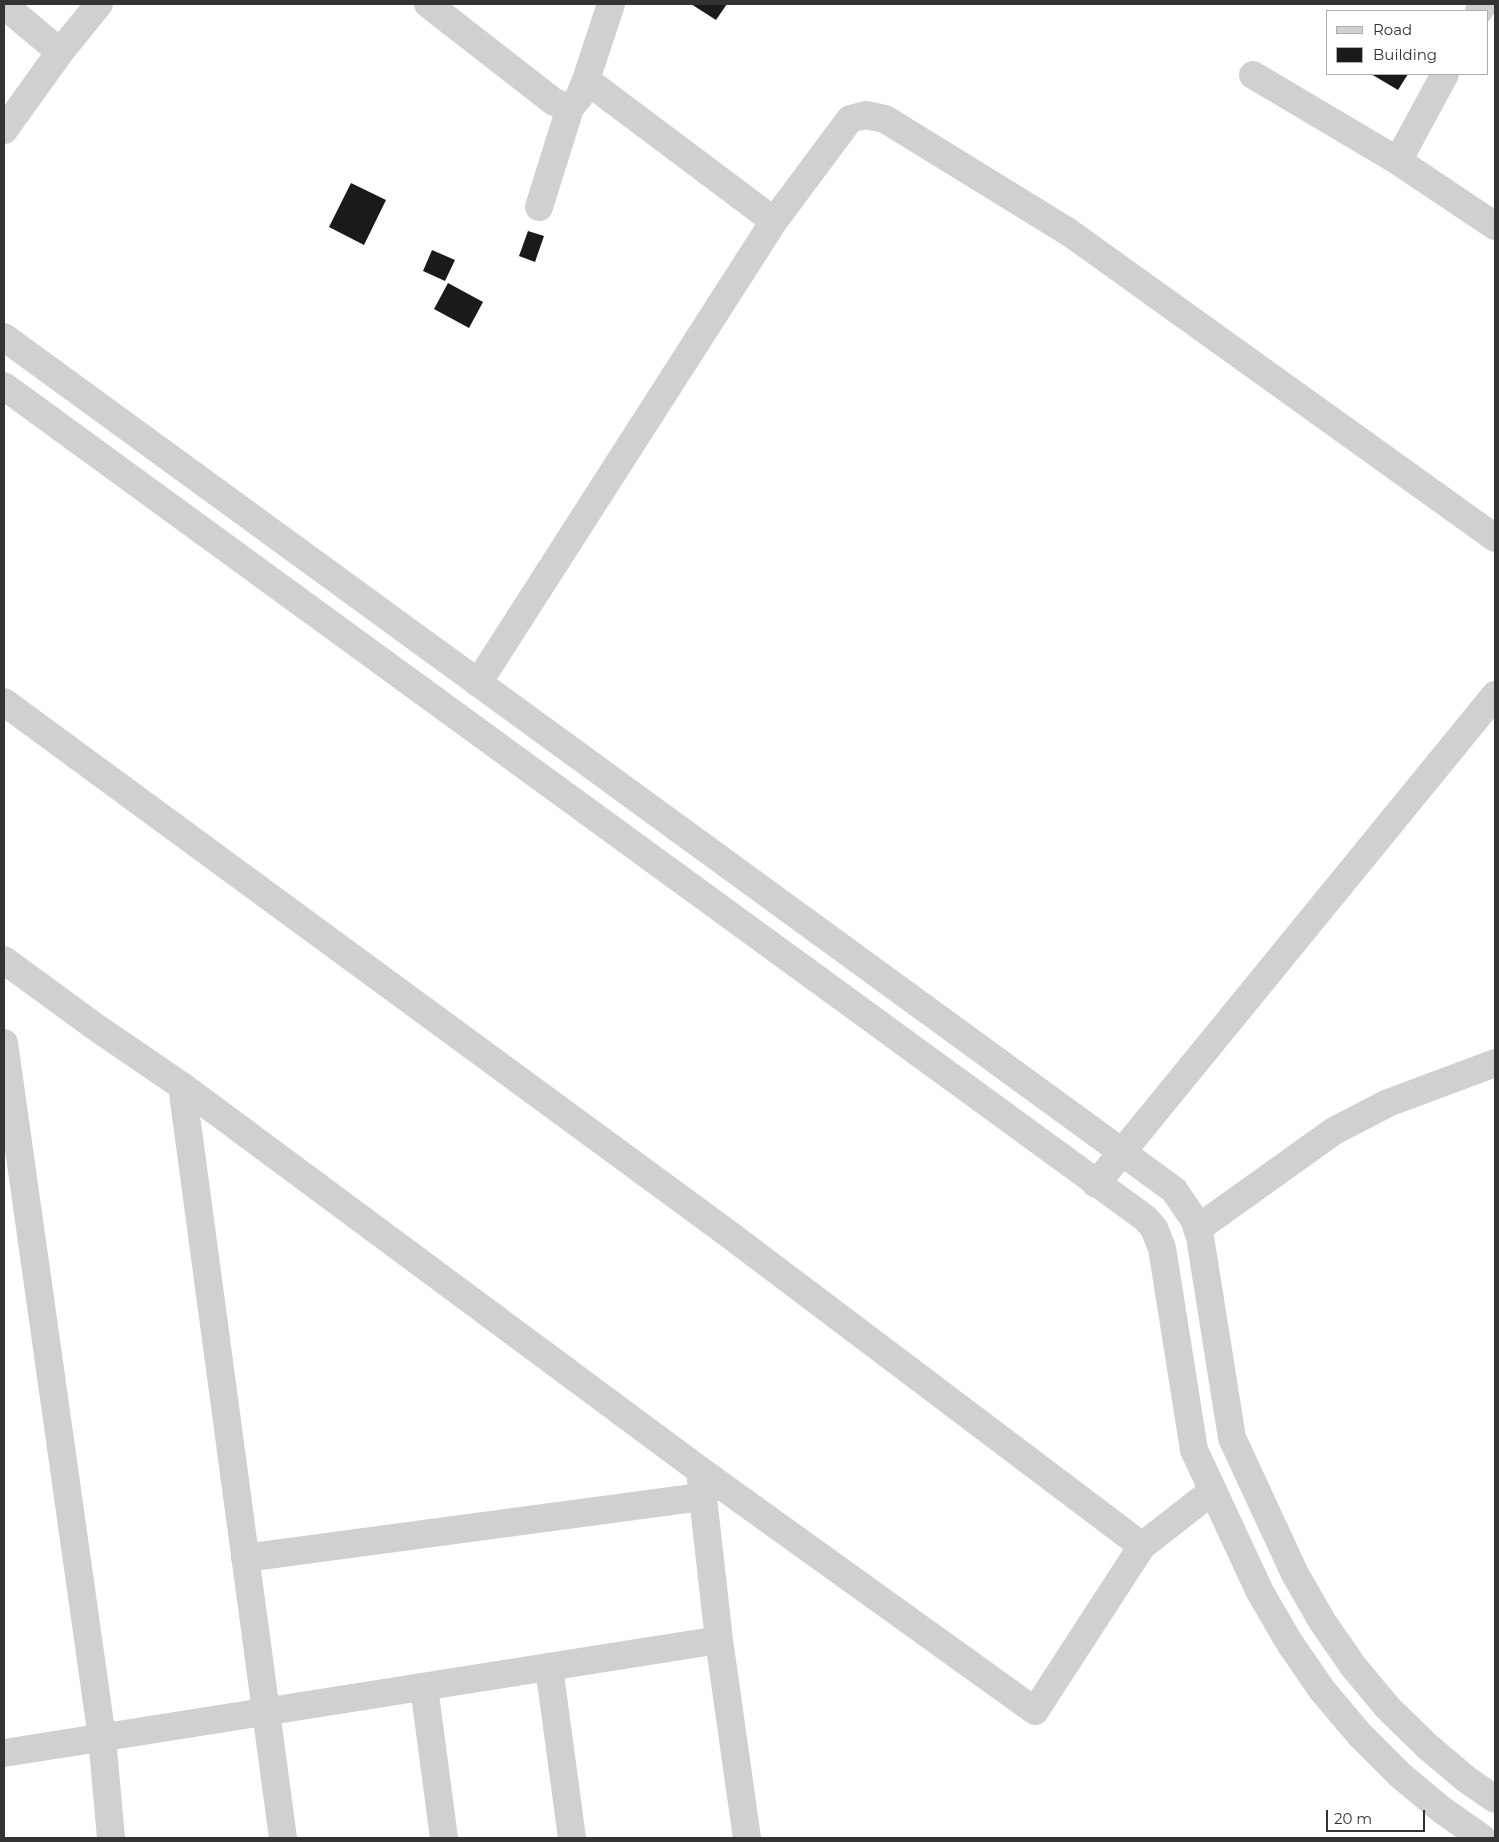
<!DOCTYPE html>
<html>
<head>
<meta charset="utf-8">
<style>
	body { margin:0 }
	#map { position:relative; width:1499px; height:1842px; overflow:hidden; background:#fff; font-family:Montserrat,sans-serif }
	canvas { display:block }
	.frame { position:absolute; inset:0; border:5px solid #333; pointer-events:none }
	.legend { position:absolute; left:1326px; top:10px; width:162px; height:65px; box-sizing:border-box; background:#fff; border:1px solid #adadad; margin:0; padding:6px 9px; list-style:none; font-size:15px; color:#333 }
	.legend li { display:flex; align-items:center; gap:10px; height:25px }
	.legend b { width:25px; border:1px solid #adadad }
	.scale { position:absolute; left:1326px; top:1810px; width:99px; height:22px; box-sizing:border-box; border:2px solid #333; border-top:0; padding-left:6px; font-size:15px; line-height:18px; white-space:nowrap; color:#333; -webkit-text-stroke:4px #fff; paint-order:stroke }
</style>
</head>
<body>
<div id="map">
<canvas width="1499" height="1842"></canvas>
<div class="frame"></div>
<ul class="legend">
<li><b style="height:6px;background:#d0d0d0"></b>Road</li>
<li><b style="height:14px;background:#1a1a1a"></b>Building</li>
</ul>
<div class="scale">20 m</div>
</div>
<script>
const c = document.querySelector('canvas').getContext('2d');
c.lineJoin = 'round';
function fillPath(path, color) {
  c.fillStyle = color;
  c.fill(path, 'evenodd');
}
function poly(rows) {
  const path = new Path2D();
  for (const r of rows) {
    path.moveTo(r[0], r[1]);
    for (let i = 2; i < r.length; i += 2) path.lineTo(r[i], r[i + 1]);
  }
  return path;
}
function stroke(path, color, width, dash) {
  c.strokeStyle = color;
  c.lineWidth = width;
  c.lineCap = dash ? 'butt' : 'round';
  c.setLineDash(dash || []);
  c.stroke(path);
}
fillPath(poly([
	[691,4,727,4,716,20],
	[1371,74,1408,74,1398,90],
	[351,183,386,200,364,245,329,227],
	[528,231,544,236,535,262,519,256],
	[432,250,455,260,445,281,423,271],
	[448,283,483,302,469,328,434,309]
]), '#1a1a1a');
stroke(poly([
	[428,4,554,102,570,108,579,97,586,80,611,4],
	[4,5,60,52],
	[1479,11,1483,4],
	[1253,75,1398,161,1495,226],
	[586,80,774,221],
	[4,130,60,52,99,4],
	[1398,161,1445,74],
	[539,207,570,108],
	[478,683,774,221,850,119,866,115,885,119,1070,233,1495,538],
	[4,702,730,1235,1142,1546],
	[4,960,97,1028,182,1086,701,1471,1035,1711,1142,1546,1206,1496],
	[4,1043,102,1738,111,1838],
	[182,1086,283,1838],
	[1096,1184,1495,695],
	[1197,1229,1334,1131,1388,1103,1495,1063],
	[701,1480,719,1640,747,1838],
	[245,1558,701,1497],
	[549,1667,572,1838],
	[424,1687,444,1838],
	[4,1753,719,1640]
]), '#d0d0d0', 28);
stroke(poly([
	[4,337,1174,1190,1195,1221,1200,1237,1232,1438,1295,1574,1322,1621,1353,1666,1388,1708,1427,1746,1466,1779,1495,1799],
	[4,386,1145,1218,1154,1228,1162,1248,1194,1450,1260,1592,1289,1642,1322,1690,1360,1735,1400,1775,1442,1810,1482,1838]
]), '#d0d0d0', 28);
</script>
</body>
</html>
